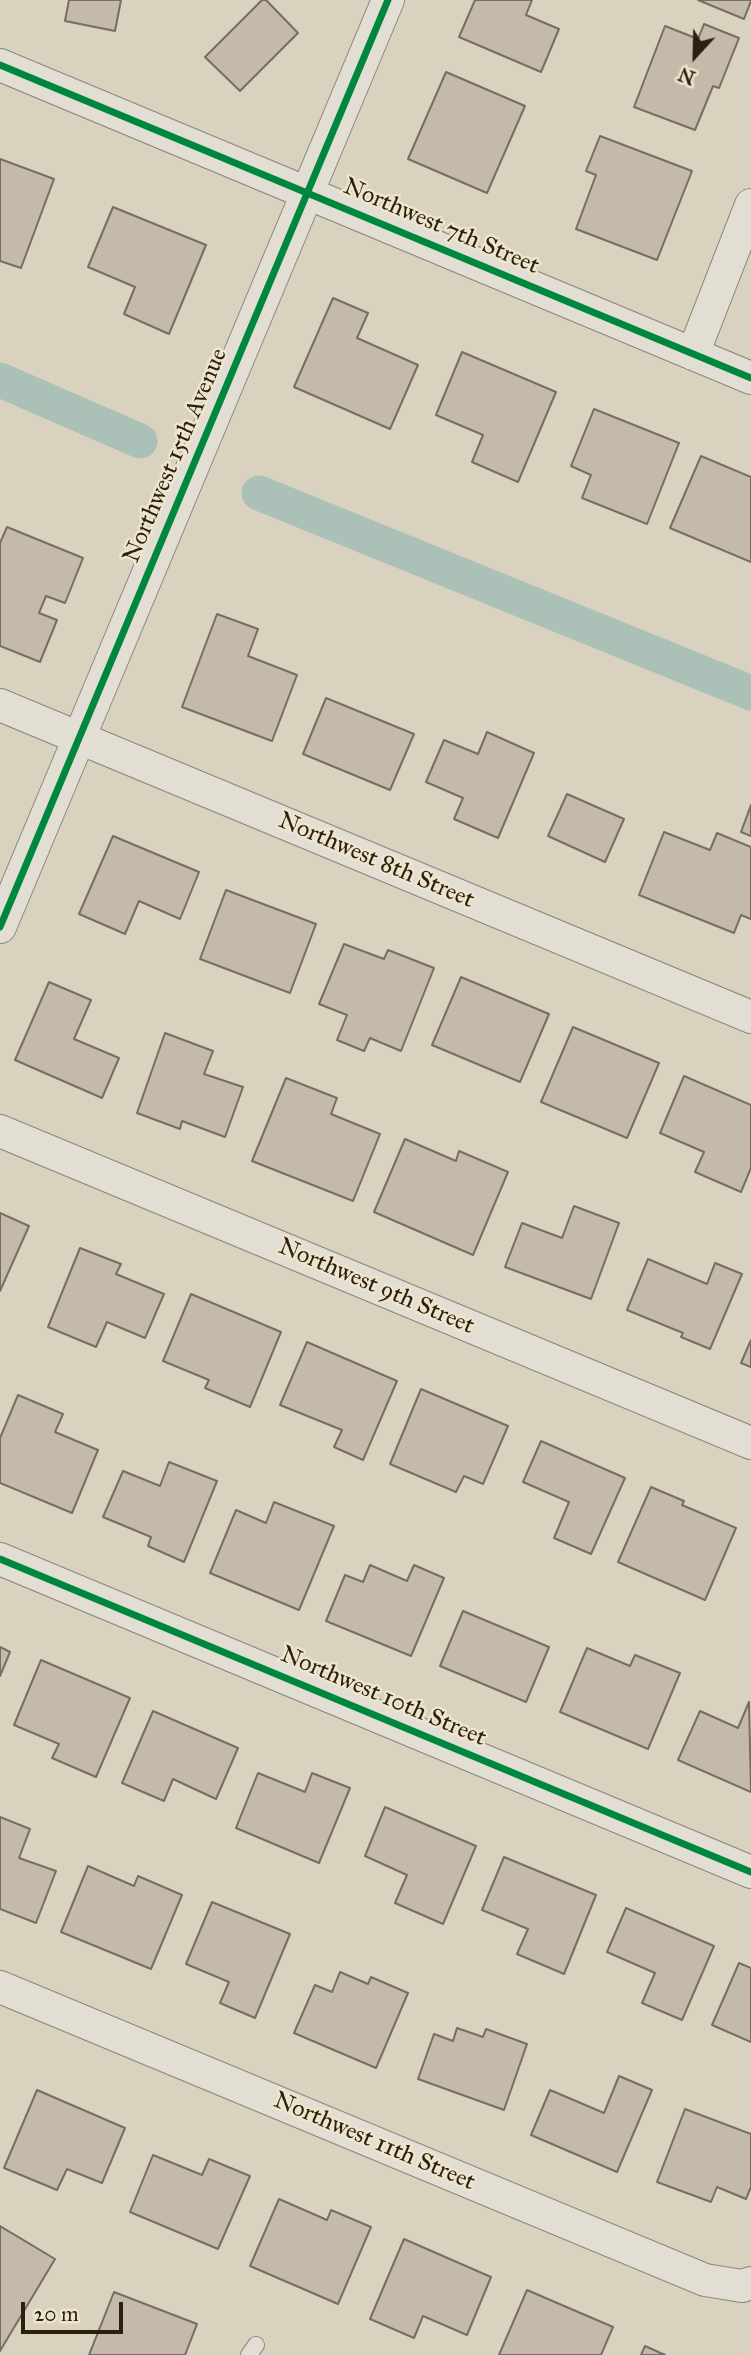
<!DOCTYPE html>
<html>
<head>
<meta charset="utf-8">
<style>
	body { margin:0 }
	#map { position:relative; width:751px; height:2355px; overflow:hidden; background:#d9d2bf; font-family:"IM FELL Great Primer",serif }
	canvas { display:block }
	.north { position:absolute; left:660px; top:21px; width:70px; height:70px; -webkit-text-stroke:5px #ede5ce; paint-order:stroke; rotate:202deg; font-size:19px; font-weight:700; line-height:28px; text-align:center; color:#2c1f0e }
	.north::after { content:''; display:block; margin:auto; width:24px; height:32px; background:#2c1f0e; clip-path:polygon(50% 0,100% 100%,50% 72%,0 100%) }
	.scale { position:absolute; left:21px; top:2302px; width:102px; height:32px; box-sizing:border-box; border:4px solid #2c1f0e; border-top:0; padding-left:9px; font-size:21px; line-height:24px; white-space:nowrap; color:#2c1f0e; -webkit-text-stroke:5px #ede5ce; paint-order:stroke }
</style>
</head>
<body>
<div id="map">
<canvas width="751" height="2355"></canvas>
<div class="north">N</div>
<div class="scale">20 m</div>
</div>
<script>
const c = document.querySelector('canvas').getContext('2d');
c.lineJoin = 'round';
function poly(rows) {
  const path = new Path2D();
  for (const r of rows) {
    path.moveTo(r[0], r[1]);
    for (let i = 2; i < r.length; i += 2) path.lineTo(r[i], r[i + 1]);
  }
  return path;
}
function stroke(path, color, width, dash) {
  c.strokeStyle = color;
  c.lineWidth = width;
  c.lineCap = dash ? 'butt' : 'round';
  c.setLineDash(dash || []);
  c.stroke(path);
}
function fillPath(path, color) {
  c.fillStyle = color;
  c.fill(path, 'evenodd');
}
function label(font, color, halo, rows, align = 'center') {
  c.font = font + ' "IM FELL Great Primer",serif';
  c.lineWidth = 5;
  c.setLineDash([]);
  c.textBaseline = 'middle';
  c.strokeStyle = halo;
  c.fillStyle = color;
  for (const [text, x, y, turn = 0] of rows) {
    c.save();
    c.translate(x, y);
    c.rotate((+turn || 0) * Math.PI / 180);
    c.textAlign = isNaN(turn) ? turn : align;
    if (halo) c.strokeText(text, 0, 0);
    c.fillText(text, 0, 0);
    c.restore();
  }
}
stroke(poly([
	[0,380,140,441],
	[259,493,751,693]
]), '#abc0b7', 35);
const building = poly([
	[69,0,121,0,115,31,65,21,69,0],
	[262,0,266,0,298,33,240,91,205,57,262,0],
	[475,0,532,0,526,15,559,29,541,72,459,37,475,0],
	[698,0,751,0,751,1,744,19,698,0],
	[704,24,739,38,719,88,713,86,695,130,634,107,665,26,698,39,704,24],
	[446,72,525,106,487,193,408,159,446,72],
	[600,136,692,171,657,260,576,229,596,175,586,171,600,136],
	[0,159,54,179,21,268,0,261,0,159],
	[113,207,206,245,169,334,124,314,135,287,88,267,113,207],
	[333,298,368,313,357,338,418,365,390,429,294,387,333,298],
	[462,352,556,392,518,482,472,462,483,435,436,415,462,352],
	[594,409,679,443,647,524,582,498,591,475,571,466,594,409],
	[701,456,751,477,751,562,670,528,701,456],
	[7,527,83,558,65,603,46,596,39,613,57,620,40,662,0,646,0,543,7,527],
	[217,614,258,629,248,656,297,675,272,741,182,707,217,614],
	[326,698,414,734,390,790,303,754,326,698],
	[487,732,534,753,498,838,454,819,463,798,426,782,444,740,478,754,487,732],
	[567,794,624,819,605,862,548,836,567,794],
	[751,805,751,836,741,832,751,805],
	[664,832,710,850,717,833,751,847,751,919,741,915,734,933,639,895,664,832],
	[113,836,199,872,180,919,139,901,125,934,79,914,113,836],
	[226,890,316,924,290,993,200,959,226,890],
	[344,944,384,959,388,950,434,968,401,1051,370,1038,364,1051,337,1040,347,1015,319,1004,344,944],
	[461,977,549,1014,520,1082,432,1045,461,977],
	[49,982,91,1000,74,1039,119,1058,102,1098,15,1060,49,982],
	[573,1027,659,1063,627,1138,541,1102,573,1027],
	[165,1033,213,1051,204,1074,243,1087,225,1137,182,1121,180,1129,137,1113,165,1033],
	[684,1076,751,1105,751,1168,741,1192,695,1172,704,1152,660,1133,684,1076],
	[286,1078,337,1098,331,1114,380,1134,353,1201,252,1161,286,1078],
	[405,1139,456,1161,459,1151,508,1172,473,1255,374,1212,405,1139],
	[574,1206,619,1223,591,1299,505,1267,522,1223,562,1238,574,1206],
	[0,1213,29,1226,0,1291,0,1213],
	[80,1248,121,1264,116,1274,164,1294,145,1338,107,1322,96,1347,48,1327,80,1248],
	[648,1259,707,1284,715,1263,742,1274,710,1349,681,1337,683,1333,627,1310,648,1259],
	[191,1294,281,1332,250,1407,205,1388,209,1380,163,1361,191,1294],
	[751,1340,751,1367,741,1363,751,1340],
	[307,1342,397,1381,363,1460,334,1447,342,1430,280,1405,307,1342],
	[421,1389,508,1426,483,1484,464,1476,456,1492,390,1464,421,1389],
	[18,1395,63,1414,55,1432,98,1450,72,1513,0,1483,0,1438,18,1395],
	[541,1441,625,1478,591,1554,554,1538,569,1502,523,1482,541,1441],
	[169,1462,217,1481,184,1562,148,1546,151,1537,103,1517,123,1471,160,1486,169,1462],
	[651,1487,684,1501,682,1505,736,1528,705,1600,618,1562,651,1487],
	[274,1502,334,1526,299,1610,210,1573,236,1510,266,1523,274,1502],
	[370,1565,407,1581,414,1565,444,1578,411,1656,326,1621,345,1575,363,1582,370,1565],
	[463,1611,549,1647,526,1702,440,1666,463,1611],
	[0,1647,10,1652,0,1676,0,1647],
	[587,1648,630,1666,635,1655,680,1673,648,1749,560,1712,587,1648],
	[41,1660,130,1698,96,1777,52,1758,59,1744,14,1725,41,1660],
	[749,1702,751,1792,678,1760,700,1711,738,1728,749,1702],
	[153,1711,238,1748,216,1799,173,1779,164,1801,122,1783,153,1711],
	[258,1773,305,1792,312,1773,350,1788,319,1863,236,1828,258,1773],
	[385,1807,476,1846,443,1924,395,1903,407,1875,365,1856,385,1807],
	[0,1817,30,1829,19,1858,56,1871,36,1923,0,1909,0,1817],
	[504,1857,596,1895,564,1974,517,1954,528,1929,482,1910,504,1857],
	[88,1866,134,1886,138,1876,182,1895,151,1969,61,1932,88,1866],
	[212,1902,290,1934,255,2018,220,2003,229,1982,186,1964,212,1902],
	[626,1908,714,1946,682,2020,642,2003,655,1973,607,1952,626,1908],
	[739,1963,751,1968,751,2042,712,2025,739,1963],
	[340,1972,368,1984,371,1977,408,1993,376,2068,294,2033,315,1985,332,1992,340,1972],
	[457,2028,483,2037,486,2029,527,2044,504,2110,418,2079,434,2034,453,2041,457,2028],
	[619,2076,652,2090,617,2172,531,2135,550,2090,604,2113,619,2076],
	[37,2090,125,2128,102,2183,67,2169,57,2190,4,2168,37,2090],
	[685,2109,751,2134,751,2187,746,2199,717,2187,711,2202,657,2182,685,2109],
	[153,2155,202,2175,209,2159,250,2176,218,2249,130,2212,153,2155],
	[279,2199,327,2220,331,2210,371,2227,338,2304,250,2266,279,2199],
	[0,2226,55,2259,0,2351,0,2226],
	[404,2239,491,2277,467,2335,423,2316,414,2338,370,2319,404,2239],
	[527,2290,613,2327,601,2355,499,2355,527,2290],
	[114,2292,197,2324,185,2355,89,2355,114,2292],
	[645,2346,665,2355,641,2355,645,2346]
]);
fillPath(building, '#c5b9a9');
stroke(building, '#746f63', 2);
const lane = poly([
	[249,2355,256,2345]
]);
const street = poly([
	[0,65,751,378],
	[693,354,751,205],
	[0,705,751,1017],
	[0,927,388,0],
	[0,1131,751,1443],
	[0,1559,751,1872],
	[0,1987,705,2280,742,2286,751,2283]
]);
stroke(lane, '#8d877b', 18);
stroke(street, '#8d877b', 34);
stroke(lane, '#e2ded4', 16);
stroke(street, '#e2ded4', 32);
stroke(poly([
	[0,65,751,378],
	[0,927,388,0],
	[0,1559,751,1872]
]), '#00873e', 7);
label('24px', '#2c1f0e', '#ede5ce', [
	["Northwest 7th Street",441,227,23],
	["Northwest 15th Avenue",176,456,-67],
	["Northwest 8th Street",376,861,23],
	["Northwest 9th Street",376,1287,23],
	["Northwest 10th Street",383,1697,23],
	["Northwest 11th Street",374,2142,23]
]);
</script>
</body>
</html>
